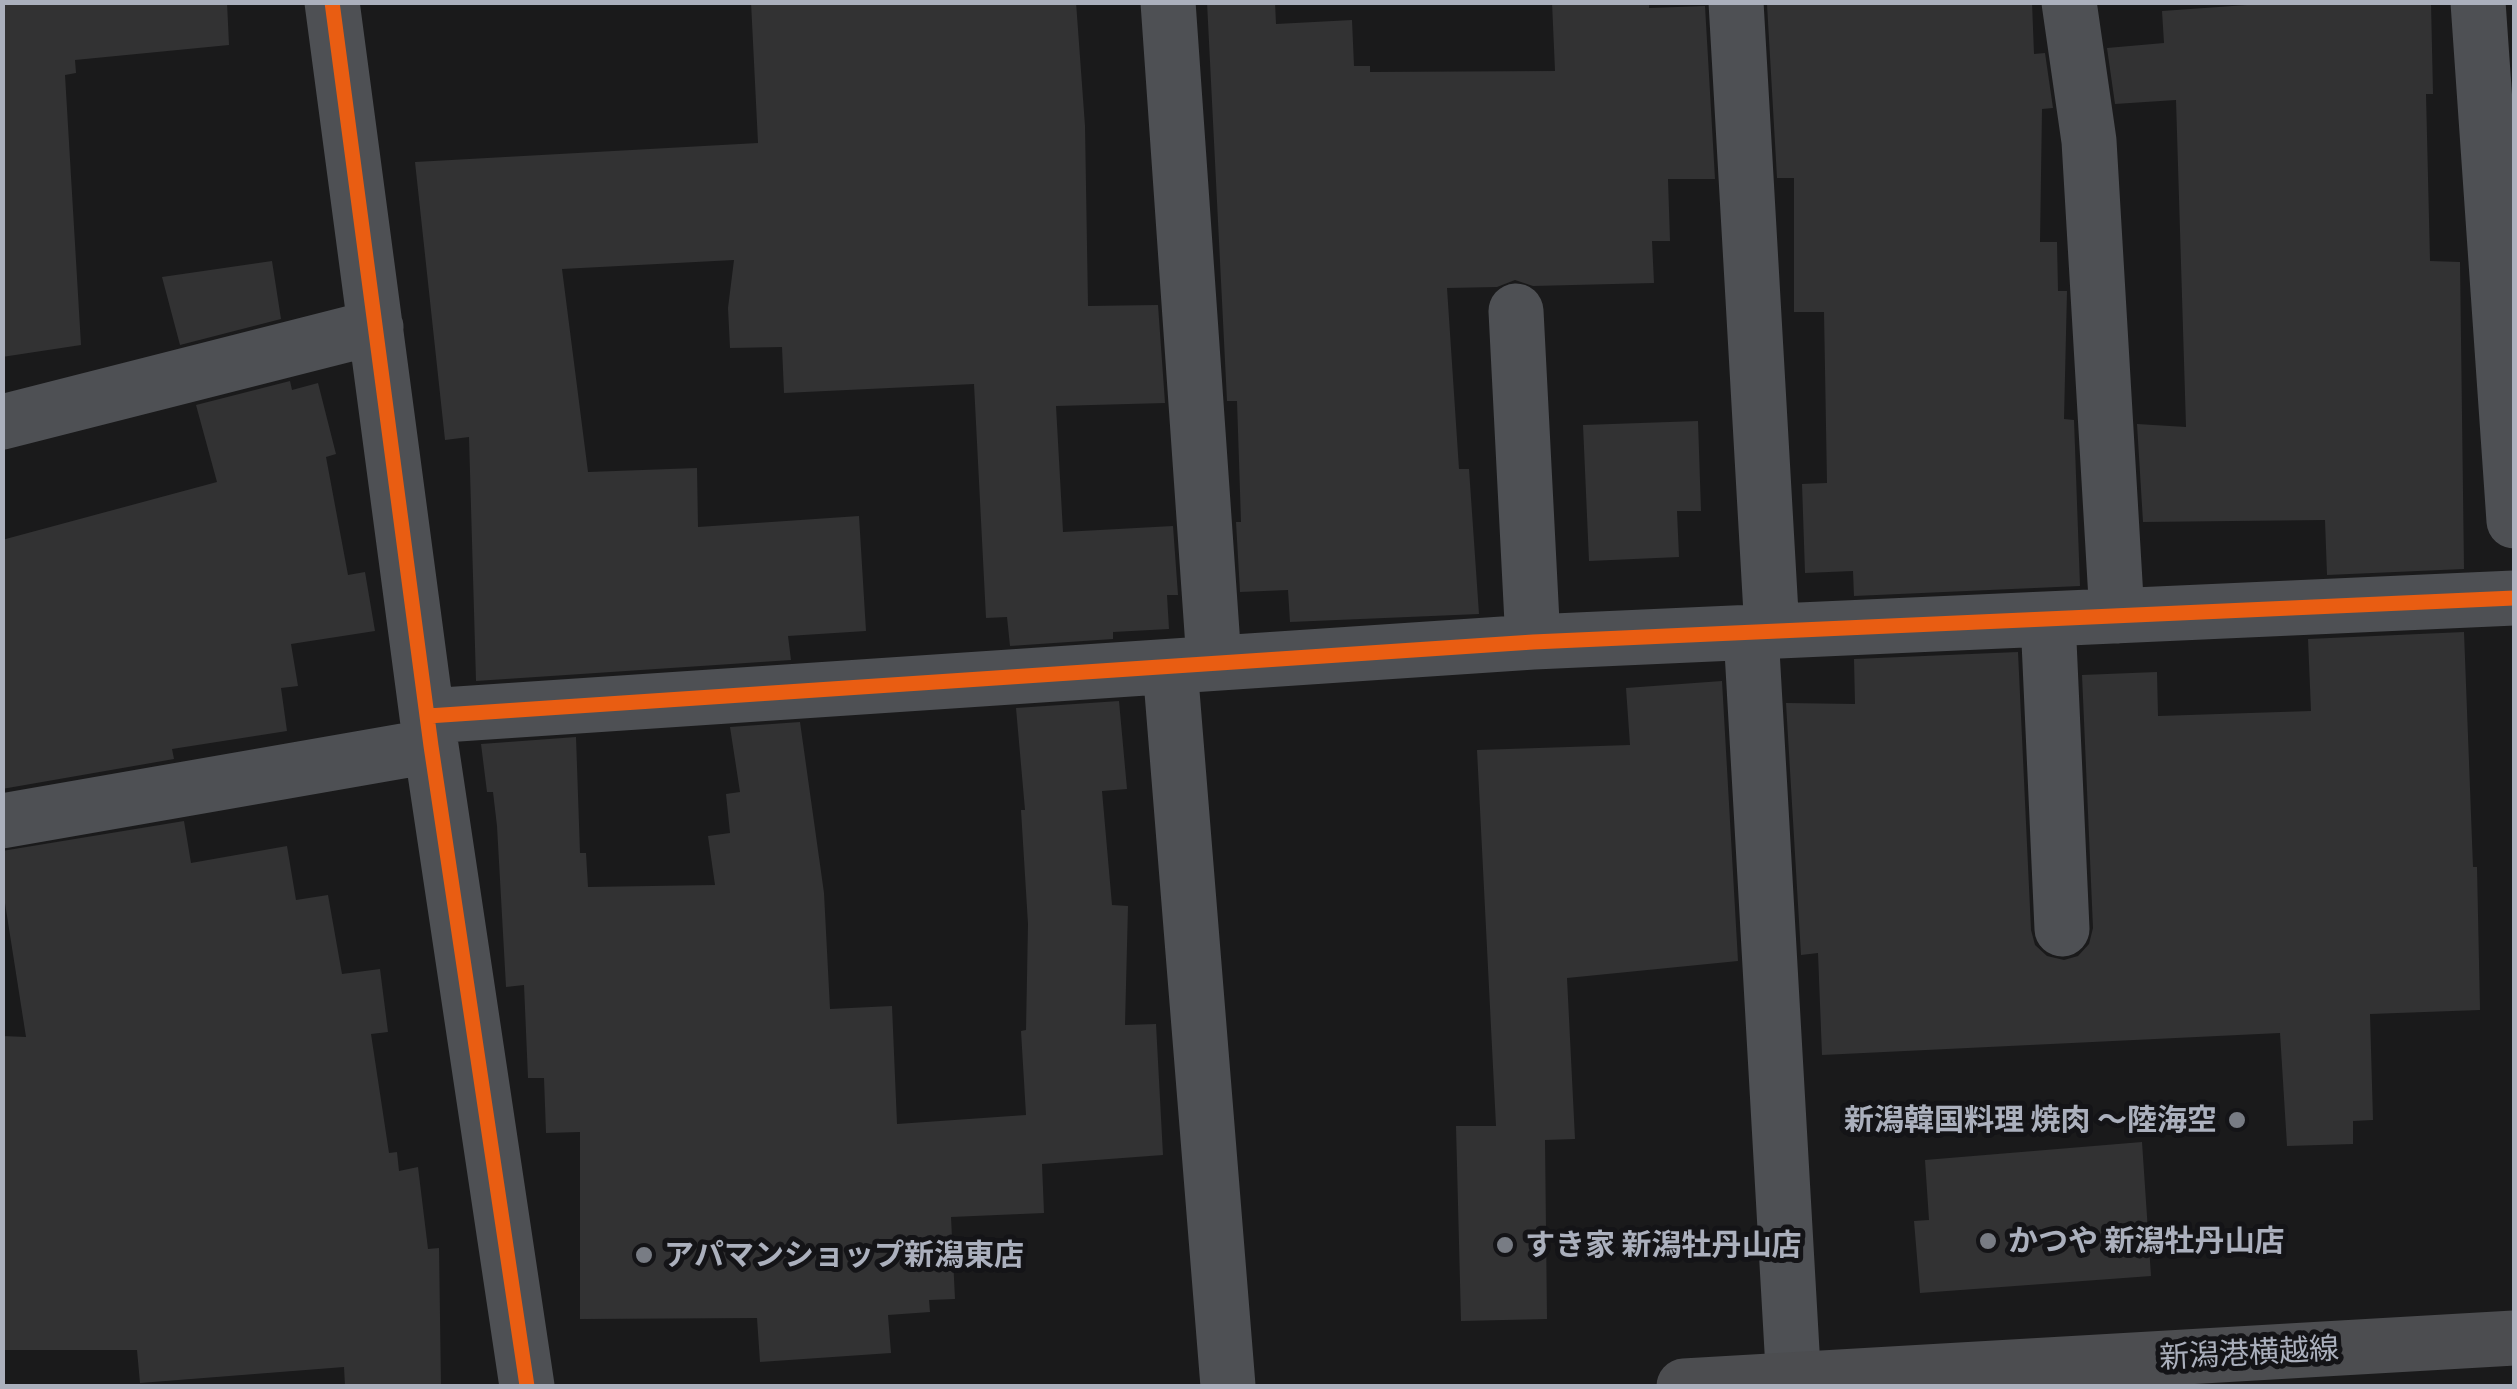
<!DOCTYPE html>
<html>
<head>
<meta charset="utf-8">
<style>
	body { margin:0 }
	#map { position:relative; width:2517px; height:1389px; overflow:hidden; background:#1a1a1b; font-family:"Exo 2",sans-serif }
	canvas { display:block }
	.frame { position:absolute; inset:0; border:5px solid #abb0bd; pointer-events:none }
</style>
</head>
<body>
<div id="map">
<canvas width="2517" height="1389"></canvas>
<div class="frame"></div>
</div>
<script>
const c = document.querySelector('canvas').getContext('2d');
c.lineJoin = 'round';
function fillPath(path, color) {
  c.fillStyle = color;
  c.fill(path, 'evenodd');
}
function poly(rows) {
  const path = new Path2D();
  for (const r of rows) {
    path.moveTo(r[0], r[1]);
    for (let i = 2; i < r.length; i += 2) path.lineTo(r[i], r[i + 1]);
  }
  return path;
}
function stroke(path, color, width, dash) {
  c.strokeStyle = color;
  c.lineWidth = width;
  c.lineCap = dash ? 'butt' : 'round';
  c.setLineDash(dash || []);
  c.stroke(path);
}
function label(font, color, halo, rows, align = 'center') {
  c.font = font + ' "Exo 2","Noto Sans JP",sans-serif';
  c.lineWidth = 10;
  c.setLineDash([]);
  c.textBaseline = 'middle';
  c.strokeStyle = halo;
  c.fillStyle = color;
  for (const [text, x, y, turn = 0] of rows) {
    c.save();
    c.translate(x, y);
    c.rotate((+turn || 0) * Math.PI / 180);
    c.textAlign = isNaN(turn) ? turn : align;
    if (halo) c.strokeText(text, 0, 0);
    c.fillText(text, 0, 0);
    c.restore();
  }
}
fillPath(poly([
	[31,2,227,2,229,45,75,60,76,73,65,75,81,345,2,357,2,5],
	[751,2,1076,2,1085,126,1088,306,1158,305,1165,403,1056,406,1063,532,1173,526,1178,595,1167,595,1169,629,1113,632,1113,639,1010,646,1007,617,986,618,974,384,784,393,782,347,730,348,728,308,734,260,562,269,588,472,697,468,698,527,859,516,866,631,788,636,791,660,476,681,469,437,445,440,415,162,758,143],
	[1207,2,1275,2,1276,24,1352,20,1354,66,1370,66,1370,72,1555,71,1552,2,1649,2,1649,8,1705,6,1715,179,1668,179,1670,241,1652,241,1654,283,1533,286,1515,280,1497,287,1447,288,1459,469,1469,469,1479,614,1290,622,1288,590,1240,592,1236,522,1241,522,1237,401,1227,401],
	[2032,2,2034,54,2045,53,2053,108,2042,109,2040,242,2057,242,2058,291,2067,291,2064,419,2074,420,2080,586,1854,596,1853,571,1805,573,1802,484,1827,483,1824,312,1794,312,1794,178,1777,178,1767,4],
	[2431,2,2433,94,2426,94,2430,261,2460,262,2464,569,2327,575,2325,520,2143,522,2137,424,2186,427,2176,100,2115,104,2107,48,2164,43,2162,11,2275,3],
	[272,261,281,319,180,345,162,277],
	[290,381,292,390,318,383,336,454,326,457,348,575,365,572,375,631,291,644,298,686,281,688,287,731,172,749,174,759,2,789,2,540,217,482,196,405],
	[1698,421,1701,511,1677,511,1679,557,1589,561,1583,425],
	[2464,632,2473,867,2477,867,2480,1010,2370,1014,2373,1120,2353,1121,2353,1144,2287,1146,2280,1033,1822,1055,1818,953,1801,955,1786,703,1855,704,1854,659,2018,652,2031,930,2035,945,2047,956,2064,960,2078,956,2089,944,2093,928,2082,675,2157,672,2158,716,2311,711,2308,639],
	[1722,681,1738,961,1567,978,1575,1139,1545,1140,1547,1319,1461,1321,1456,1126,1496,1126,1477,750,1630,745,1626,688],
	[1119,701,1127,789,1102,791,1112,905,1128,906,1125,1025,1156,1024,1163,1155,1042,1164,1044,1213,951,1217,955,1299,929,1300,930,1312,888,1315,891,1353,760,1362,757,1318,580,1319,580,1132,546,1133,544,1078,528,1078,524,985,506,987,497,826,493,792,487,792,481,744,576,737,580,853,586,853,588,887,715,885,708,836,730,833,726,794,740,792,730,727,800,722,824,893,830,1009,892,1006,897,1124,1026,1115,1021,1031,1026,1030,1028,924,1021,810,1025,810,1016,708],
	[184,821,191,863,287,846,296,900,328,895,342,974,380,969,388,1032,371,1034,389,1153,397,1152,399,1171,418,1167,428,1249,439,1248,441,1386,345,1386,344,1367,140,1383,137,1350,2,1350,2,1036,26,1037,2,884,2,851],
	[2142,1142,2151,1276,1920,1293,1914,1221,1929,1220,1925,1160]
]), '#323233');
stroke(poly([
	[332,2,431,746,527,1386],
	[1168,2,1214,661],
	[1736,2,1772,631],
	[2069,2,2089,141,2117,616],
	[2478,2,2514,521],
	[1516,311,1533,642],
	[2,422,376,327],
	[2048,619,2062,929],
	[1751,633,1794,1386],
	[1170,667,1228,1386],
	[428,716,1533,642,2514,598],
	[2,821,431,746]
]), '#4e5054', 55);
stroke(poly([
	[1684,1386,2514,1338]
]), '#4c4d50', 55);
stroke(poly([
	[332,2,431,746,527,1386],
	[428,716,1533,642,2514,598]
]), '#e95d12', 15);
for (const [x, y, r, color] of [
	[2237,1120,10,"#787c84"],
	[1988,1241,10,"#787c84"],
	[1505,1245,10,"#787c84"],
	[644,1255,10,"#787c84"]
]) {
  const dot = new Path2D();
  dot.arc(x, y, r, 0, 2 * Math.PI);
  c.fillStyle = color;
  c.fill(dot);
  stroke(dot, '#141417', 4);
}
label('bold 30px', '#abb0bd', '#141417', [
	["新潟韓国料理 焼肉 ～陸海空",2217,1120,"right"],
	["かつや 新潟牡丹山店",2008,1241],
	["すき家 新潟牡丹山店",1525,1245],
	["アパマンショップ新潟東店",664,1255]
], 'left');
label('30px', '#abb0bd', '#141417', [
	["新潟港横越線",2249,1353,-3]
]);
</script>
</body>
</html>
